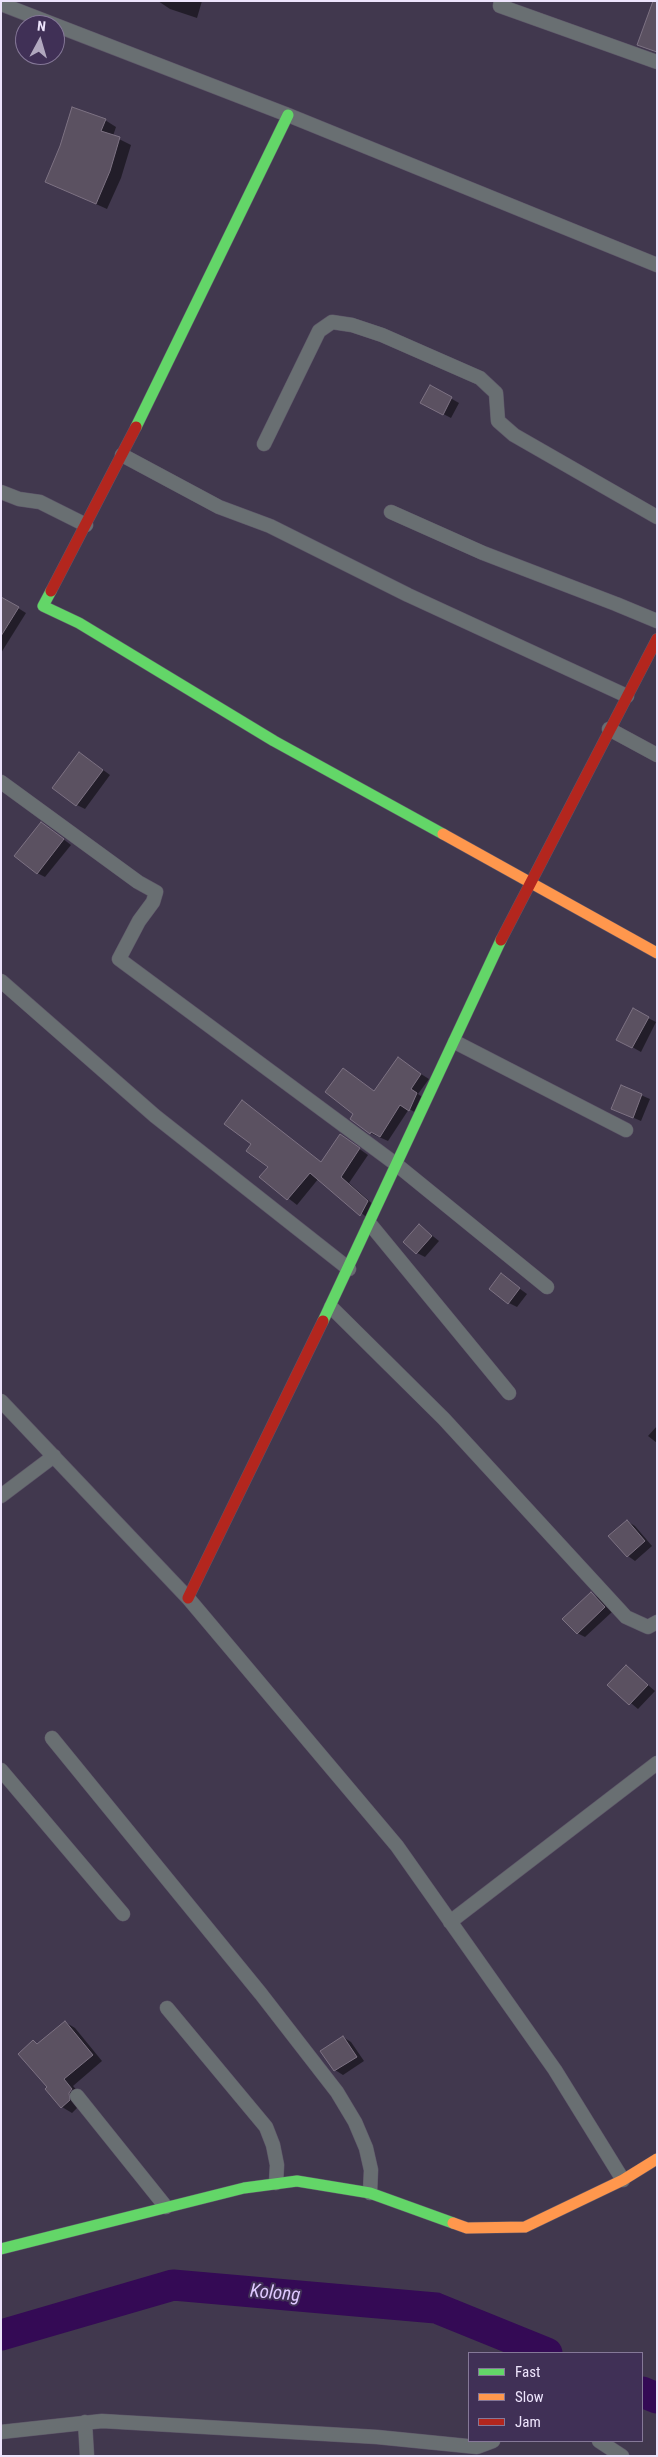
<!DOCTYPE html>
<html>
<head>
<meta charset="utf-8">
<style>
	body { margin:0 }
	#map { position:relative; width:658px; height:2457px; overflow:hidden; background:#41384e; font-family:"Roboto Condensed",sans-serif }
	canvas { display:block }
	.frame { position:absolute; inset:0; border:2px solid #ede4fc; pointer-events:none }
	.legend { position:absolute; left:468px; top:2352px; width:175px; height:90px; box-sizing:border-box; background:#403056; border:1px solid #857898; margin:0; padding:6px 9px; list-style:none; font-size:15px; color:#ede4fc }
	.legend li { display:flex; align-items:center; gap:10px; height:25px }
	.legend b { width:25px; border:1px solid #857898 }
	.north { position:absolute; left:15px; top:15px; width:50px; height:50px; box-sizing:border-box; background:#403056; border:1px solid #857898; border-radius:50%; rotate:6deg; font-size:14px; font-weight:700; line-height:20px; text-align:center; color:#ede4fc }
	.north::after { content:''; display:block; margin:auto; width:18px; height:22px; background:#b1a8bf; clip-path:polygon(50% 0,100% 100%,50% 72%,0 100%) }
</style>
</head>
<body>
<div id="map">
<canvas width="658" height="2457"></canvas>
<div class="frame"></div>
<ul class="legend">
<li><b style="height:6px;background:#63d668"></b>Fast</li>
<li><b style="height:6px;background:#ff974d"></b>Slow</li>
<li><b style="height:6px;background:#b3261e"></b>Jam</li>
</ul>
<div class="north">N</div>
</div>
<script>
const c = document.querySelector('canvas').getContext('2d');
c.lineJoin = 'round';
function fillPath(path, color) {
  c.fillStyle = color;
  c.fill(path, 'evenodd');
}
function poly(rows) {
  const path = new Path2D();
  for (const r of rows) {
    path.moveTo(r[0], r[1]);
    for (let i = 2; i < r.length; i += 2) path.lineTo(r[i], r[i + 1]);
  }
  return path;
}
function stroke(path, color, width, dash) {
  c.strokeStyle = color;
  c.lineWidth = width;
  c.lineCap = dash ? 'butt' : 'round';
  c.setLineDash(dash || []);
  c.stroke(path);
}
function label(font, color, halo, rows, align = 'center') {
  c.font = font + ' "Roboto Condensed",sans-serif';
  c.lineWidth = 4;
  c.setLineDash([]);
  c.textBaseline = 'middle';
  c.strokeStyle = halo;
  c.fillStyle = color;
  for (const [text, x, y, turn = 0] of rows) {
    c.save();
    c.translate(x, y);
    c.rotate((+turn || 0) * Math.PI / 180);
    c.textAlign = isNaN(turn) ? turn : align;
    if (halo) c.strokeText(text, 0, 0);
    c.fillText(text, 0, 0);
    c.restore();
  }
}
fillPath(poly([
	[158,1,202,1,197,18,170,9],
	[105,120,116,127,113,136,131,145,121,178,107,209,47,182,61,147],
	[431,387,459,403,451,418,422,403],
	[2,598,26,613,1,653,1,599],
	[87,758,110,775,85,809,77,805],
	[49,828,71,845,45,877,37,873],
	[648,1018,656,1022,641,1052,618,1039],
	[405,1064,429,1079,418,1094,425,1099,418,1114,409,1109,388,1141,370,1133,375,1092],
	[622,1087,650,1099,641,1121,613,1109],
	[242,1102,322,1163,340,1135,368,1155,349,1183,376,1207,370,1220,319,1178,297,1205,261,1177,269,1167,253,1144],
	[419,1225,439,1241,425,1257,417,1253],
	[501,1275,527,1294,517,1307,509,1303],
	[657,1426,657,1443,648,1436],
	[627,1521,635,1526,652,1546,635,1561,628,1556],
	[591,1593,599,1598,612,1612,585,1637,577,1633],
	[626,1666,655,1691,638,1709,608,1684],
	[65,2022,75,2028,102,2061,73,2086,81,2095,79,2106,72,2113,62,2107,49,2087,34,2042,38,2044],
	[343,2037,351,2042,364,2061,343,2075,335,2070,322,2051]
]), '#0007');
stroke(poly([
	[1,2335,173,2285,436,2308,547,2353],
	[642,2392,657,2398]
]), '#340a55', 31);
const building = poly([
	[653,1,657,1,657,52,637,45,653,1],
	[72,107,106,119,101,131,120,137,110,171,96,204,45,182,60,146,72,107],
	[430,385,452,397,443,415,420,403,430,385],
	[1,597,19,607,1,636,1,597],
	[79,752,103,770,76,806,52,788,79,752],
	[41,822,64,839,37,874,14,856,41,822],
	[633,1008,649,1017,632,1048,616,1040,633,1008],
	[398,1057,421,1074,411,1089,417,1093,409,1111,400,1105,380,1137,371,1132,370,1134,350,1119,353,1114,325,1092,343,1068,374,1091,398,1057],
	[621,1085,642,1094,633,1118,611,1109,621,1085],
	[242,1100,321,1162,340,1134,360,1148,341,1177,368,1201,360,1216,310,1173,287,1200,259,1177,268,1167,246,1151,251,1144,224,1124,242,1100],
	[419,1224,432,1236,416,1254,403,1242,419,1224],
	[501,1273,520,1288,508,1304,489,1289,501,1273],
	[627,1520,645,1541,627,1557,608,1536,627,1520],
	[591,1592,605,1607,577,1634,562,1619,591,1592],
	[626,1665,648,1685,629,1705,607,1685,626,1665],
	[65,2021,93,2055,64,2079,72,2089,69,2093,70,2100,61,2108,45,2089,47,2087,18,2054,33,2040,37,2044,65,2021],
	[343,2036,357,2057,334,2071,320,2051,343,2036]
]);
fillPath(building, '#5b5161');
stroke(building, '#7d7283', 1);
const street = poly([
	[501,1,500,6,657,62],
	[1,4,288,115,657,265],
	[264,444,319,331,332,322,352,325,382,335,480,378,496,393,498,421,514,435,657,517],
	[122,455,219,507,270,526,408,595,627,696],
	[1,492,19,499,40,502,86,525],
	[391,512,483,553,616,604,657,621],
	[609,729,657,755],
	[1,782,138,882,156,892,153,902,139,921,119,959,397,1165,547,1287],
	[1,981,155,1116,349,1269],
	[455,1042,626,1130],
	[370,1224,509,1393],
	[331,1307,444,1419,626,1617,648,1627,657,1622],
	[1,1401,188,1598,397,1846,555,2070,623,2180],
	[1,1496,54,1456],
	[52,1738,261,1994,337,2092,355,2122,366,2148,371,2170,370,2193],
	[1,1770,123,1914],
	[450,1922,657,1763],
	[167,2008,266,2127,273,2145,277,2165,276,2183],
	[77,2096,166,2207],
	[85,2422,87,2456],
	[1,2432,102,2421,377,2437,477,2447,493,2441],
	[599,2441,622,2456]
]);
const fast = poly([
	[136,427,288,115],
	[51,591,43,606,79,623,274,741,443,834],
	[323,1321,501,940],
	[1,2249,244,2188,297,2181,370,2193,453,2223]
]);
const slow = poly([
	[443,834,657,953],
	[453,2223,467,2228,525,2227,623,2180,657,2159]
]);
const jam = poly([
	[51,591,136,427],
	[501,940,657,639],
	[188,1598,323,1321]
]);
stroke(street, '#5d5568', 15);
stroke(fast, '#5d5568', 12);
stroke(slow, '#5d5568', 12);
stroke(jam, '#5d5568', 12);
stroke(street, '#696f72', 14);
stroke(fast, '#63d668', 11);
stroke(slow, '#ff974d', 11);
stroke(jam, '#b3261e', 11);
label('italic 19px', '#dec8fe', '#403056', [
	["Kolong",275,2294,5]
]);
</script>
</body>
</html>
